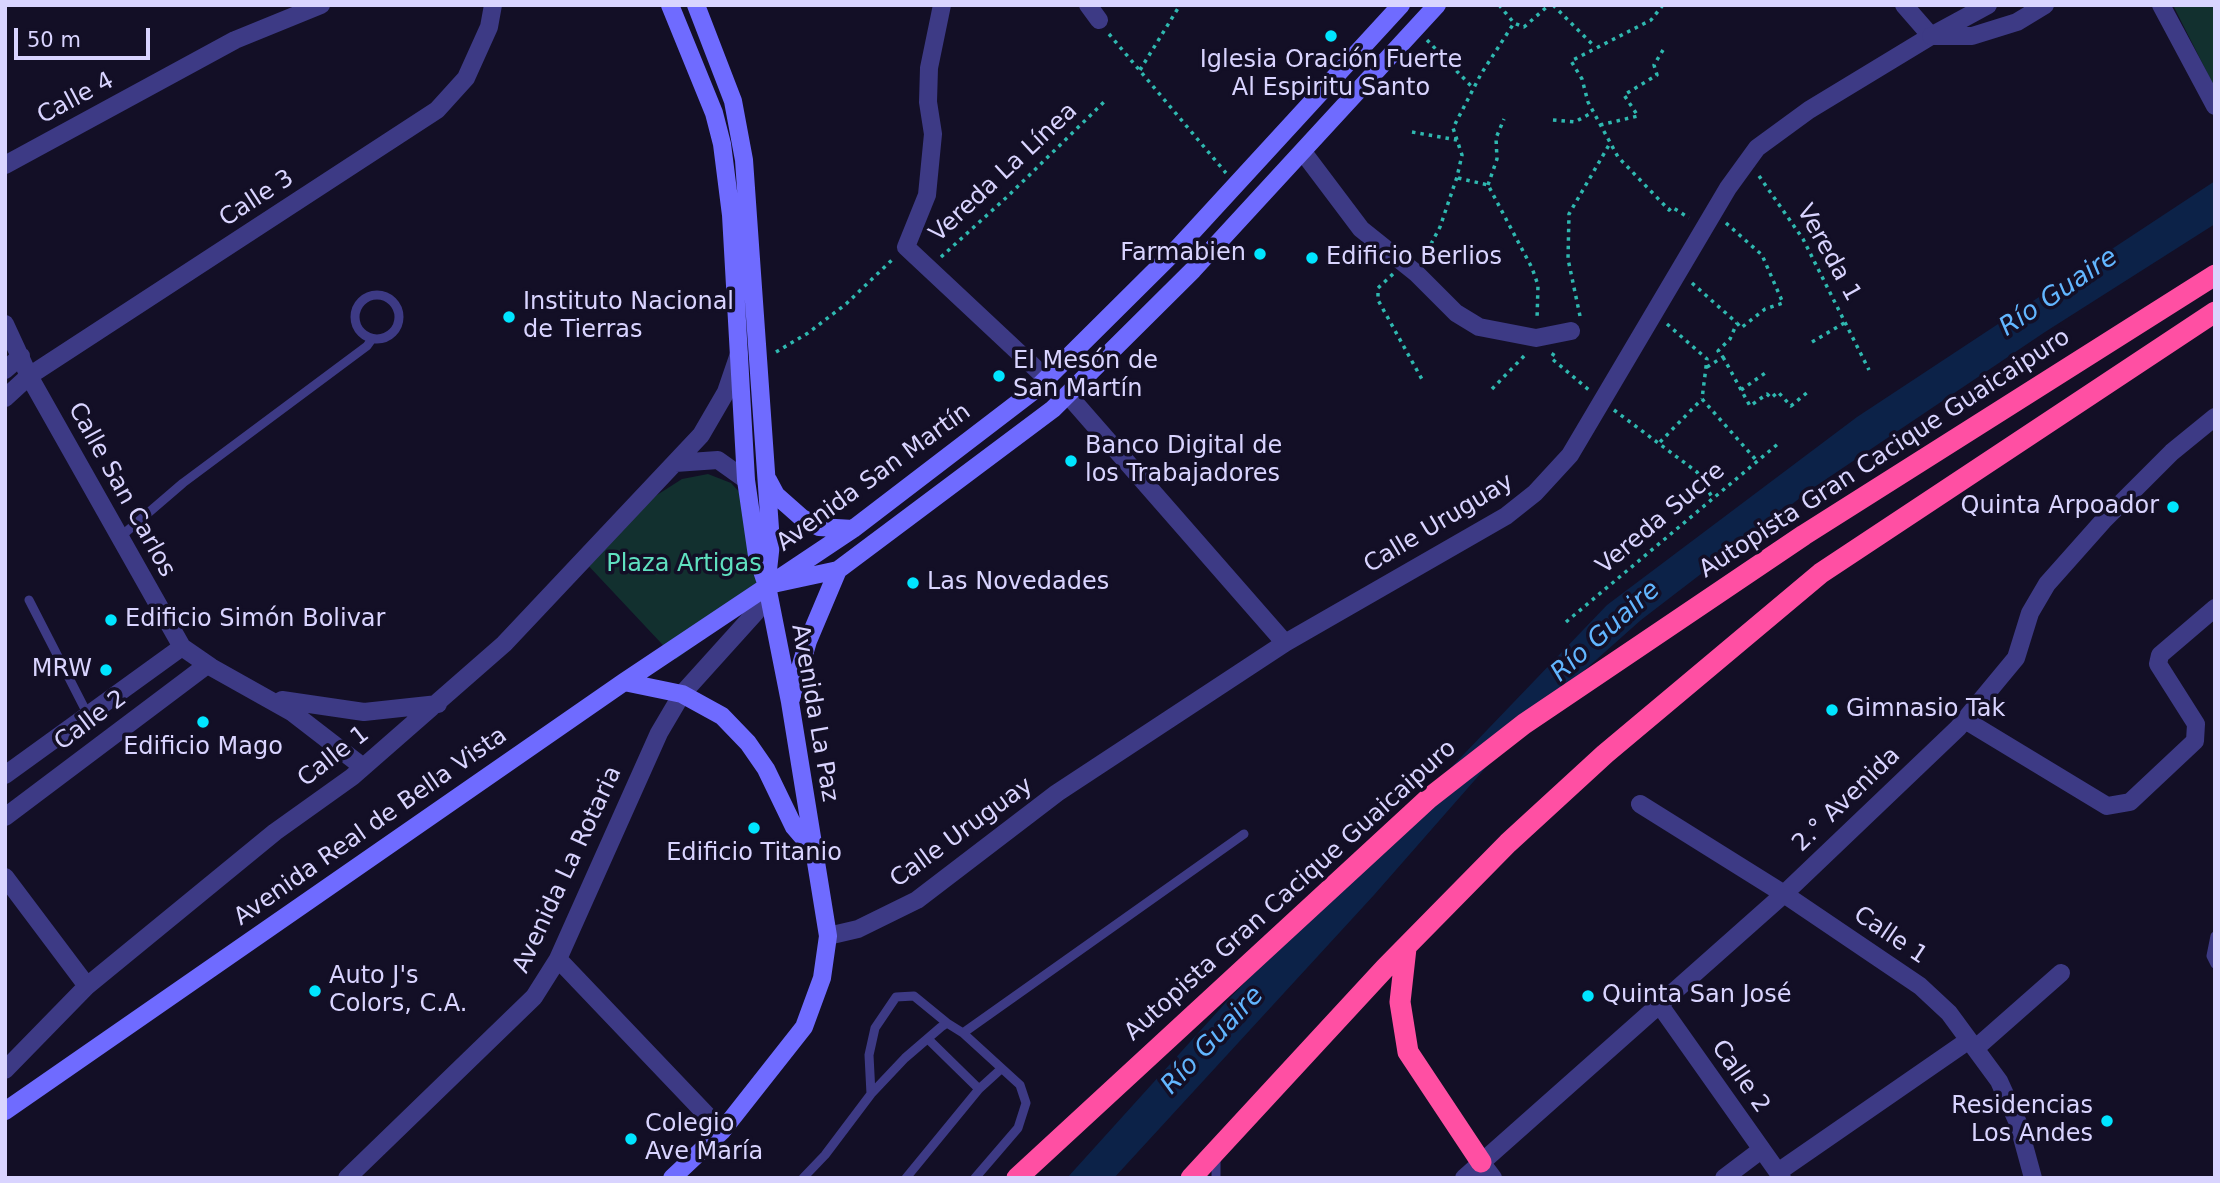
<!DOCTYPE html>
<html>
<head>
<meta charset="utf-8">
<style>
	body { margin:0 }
	#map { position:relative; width:2220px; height:1183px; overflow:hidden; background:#130f26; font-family:"DejaVu Sans",sans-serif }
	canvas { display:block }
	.frame { position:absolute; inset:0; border:7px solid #d9d4ff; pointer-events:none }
	.scale { position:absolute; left:14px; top:28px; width:136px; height:32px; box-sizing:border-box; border:4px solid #d9d4ff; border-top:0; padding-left:9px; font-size:21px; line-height:24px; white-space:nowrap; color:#d9d4ff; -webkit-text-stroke:5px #130f26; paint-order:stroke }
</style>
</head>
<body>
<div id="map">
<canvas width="2220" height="1183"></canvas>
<div class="frame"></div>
<div class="scale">50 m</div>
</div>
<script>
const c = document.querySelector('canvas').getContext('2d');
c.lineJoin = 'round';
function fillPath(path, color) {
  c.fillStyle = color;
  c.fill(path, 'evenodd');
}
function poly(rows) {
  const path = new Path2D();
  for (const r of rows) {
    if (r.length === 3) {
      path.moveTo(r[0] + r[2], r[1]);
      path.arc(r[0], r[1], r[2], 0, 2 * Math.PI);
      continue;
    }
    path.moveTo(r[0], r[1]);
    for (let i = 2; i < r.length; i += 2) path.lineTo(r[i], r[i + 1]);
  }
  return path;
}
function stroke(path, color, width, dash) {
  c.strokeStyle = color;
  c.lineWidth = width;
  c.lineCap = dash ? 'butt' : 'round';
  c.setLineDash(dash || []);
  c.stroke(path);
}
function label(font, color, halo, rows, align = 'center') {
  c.font = font + ' "DejaVu Sans",sans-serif';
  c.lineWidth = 7;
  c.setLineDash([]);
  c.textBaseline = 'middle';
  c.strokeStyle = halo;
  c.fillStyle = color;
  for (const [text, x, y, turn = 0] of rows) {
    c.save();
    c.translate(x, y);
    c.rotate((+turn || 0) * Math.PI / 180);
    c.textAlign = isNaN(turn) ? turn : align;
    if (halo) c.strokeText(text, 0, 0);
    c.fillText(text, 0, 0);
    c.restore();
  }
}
fillPath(poly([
	[2173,5,2215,5,2215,88,2182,23],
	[708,474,731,483,743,496,759,599,676,659,584,561,657,495,682,479]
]), '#12302f');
fillPath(poly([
	[2215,181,2215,224,2045,332,1813,488,1641,620,1524,724,1374,895,1114,1178,1067,1178,1228,1000,1607,605,1857,417]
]), '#0c2248');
stroke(poly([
	[1499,5,1514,23,1524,27,1549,5],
	[1553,5,1595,47],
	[1663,5,1651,20,1571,61,1582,79,1588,102,1618,157,1669,210,1672,207,1689,218],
	[1109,34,1226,173],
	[1427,40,1474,89],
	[1140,70,1180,5],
	[1553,120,1575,122,1593,112],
	[1600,125,1638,116,1624,95,1657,75,1654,65,1663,50],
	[1412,132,1457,140],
	[1759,176,1803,239,1869,370],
	[1458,178,1488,185,1532,268,1538,285,1537,320],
	[1488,185,1497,159,1496,138,1504,119],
	[1726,223,1762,255,1783,303,1765,309,1741,328,1737,323],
	[941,257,1008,196,1105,101],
	[1423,259,1440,227,1457,177,1462,155,1453,128,1481,74,1514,23],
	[1393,274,1378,288,1378,300,1424,383],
	[1692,283,1737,323],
	[1580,316,1568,259,1569,214,1609,145],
	[1667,324,1707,359,1702,399,1757,461],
	[1812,342,1846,322],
	[776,352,808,333,846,304,895,257],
	[1554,353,1551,358,1589,390],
	[1723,357,1750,406,1767,394,1771,398,1778,392,1791,406,1809,391],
	[1707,367,1723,357,1718,351,1730,339,1737,323],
	[1492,389,1527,353],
	[1741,390,1768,371],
	[1614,410,1697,472,1712,497],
	[1660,442,1702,399],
	[1566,622,1779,443]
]), '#2fb8b0', 3.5, [3.5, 5]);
stroke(poly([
	[377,317,22],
	[119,538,183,483,367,346,372,339],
	[29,600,88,715],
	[2215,936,2211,956,2215,964],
	[963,1033,1020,1085,1026,1103,1018,1128,975,1178],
	[928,1039,979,1089],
	[871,1094,869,1055,875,1028,896,997,914,996,947,1023],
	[803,1178,825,1155,871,1094,905,1058,941,1027,947,1023,963,1033,1244,834],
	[906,1178,979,1089,1001,1069],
	[1216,1178,1216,1155]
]), '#3d3a85', 9);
stroke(poly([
	[942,5,929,68,928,102,933,134,927,195,906,247,1047,379],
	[1088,5,1099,20],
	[1904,5,1931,36],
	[1303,152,1361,229,1416,273,1456,313,1479,327,1536,338,1571,331],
	[5,165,235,40,321,5],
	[5,324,29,376,182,647,211,667,293,713,363,767],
	[5,370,21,356],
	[1068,395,1285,643],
	[5,398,29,376,437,110,466,78,489,27,493,5],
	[675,463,718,460,746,480],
	[282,700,364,712,438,704],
	[1965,720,2107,806,2130,802,2195,741,2196,724,2158,664,2160,655,2215,608],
	[5,775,182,647],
	[1640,804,1784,894,1920,986,1949,1013,1999,1081,2018,1123,2033,1178],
	[5,817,207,665],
	[5,877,87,986],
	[828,936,858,929,917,900,1057,793,1285,643,1506,516,1535,493,1570,455,1728,188,1757,148,1809,110,1931,36,1988,5],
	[558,959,722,1131],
	[1659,1004,1782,1178],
	[1977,1047,2061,973],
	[5,1070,87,986,275,832,352,777,504,644,701,435,726,392,739,354],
	[1481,1162,1493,1178],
	[1778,1172,1969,1040],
	[347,1178,534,997,558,959,659,733,682,694,756,612,767,586],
	[1464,1178,1784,894,1958,728,2016,658,2030,613,2047,584,2103,521,2172,452,2215,417],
	[1724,1178,1761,1150]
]), '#3d3a85', 18);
stroke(poly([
	[2161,5,2215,106],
	[1931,36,1972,36,2017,22,2045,5]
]), '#3d3a85', 18);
stroke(poly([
	[670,5,714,113,722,144,731,215,746,480,757,556,767,586,790,702,828,936,822,978,804,1027,722,1131,672,1178],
	[696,5,733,101,744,160,771,543,767,579],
	[768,480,776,495,802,518,819,527,853,529],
	[773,584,838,570,1053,409,1193,270,1437,5],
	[624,682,682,694,722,716,748,743,766,769,794,827,812,848],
	[791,699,808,641,838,570],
	[5,1111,624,682,853,529,1036,389,1174,252,1401,5]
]), '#6f6bff', 18);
stroke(poly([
	[1406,948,1400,1002,1408,1052,1481,1162],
	[1017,1178,1428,799,1524,724,1804,535,2215,275],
	[1191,1178,1385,968,1508,843,1605,754,1821,573,2215,312]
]), '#ff4fa3', 21);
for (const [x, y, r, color] of [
	[1331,36,7,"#00e5ff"],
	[1260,254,7,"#00e5ff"],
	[1312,258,7,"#00e5ff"],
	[509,317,7,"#00e5ff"],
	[999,376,7,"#00e5ff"],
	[1071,461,7,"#00e5ff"],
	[2173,507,7,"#00e5ff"],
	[913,583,7,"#00e5ff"],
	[111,620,7,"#00e5ff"],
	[106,670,7,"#00e5ff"],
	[1832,710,7,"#00e5ff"],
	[203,722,7,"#00e5ff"],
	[754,828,7,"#00e5ff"],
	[315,991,7,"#00e5ff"],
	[1588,996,7,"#00e5ff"],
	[2107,1121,7,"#00e5ff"],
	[631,1139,7,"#00e5ff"]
]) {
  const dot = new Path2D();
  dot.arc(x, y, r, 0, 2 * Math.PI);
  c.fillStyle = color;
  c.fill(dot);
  stroke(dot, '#130f26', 2.5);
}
label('24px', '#d9d4ff', '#130f26', [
	["Iglesia Oración Fuerte",1331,61,"center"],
	["Al Espiritu Santo",1331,89,"center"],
	["Farmabien",1246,254,"right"],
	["Edificio Berlios",1326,258],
	["Instituto Nacional",523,303],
	["de Tierras",523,331],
	["El Mesón de",1013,362],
	["San Martín",1013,390],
	["Banco Digital de",1085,447],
	["los Trabajadores",1085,475],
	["Quinta Arpoador",2159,507,"right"],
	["Las Novedades",927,583],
	["Edificio Simón Bolivar",125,620],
	["MRW",92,670,"right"],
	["Gimnasio Tak",1846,710],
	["Edificio Mago",203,748,"center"],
	["Edificio Titanio",754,854,"center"],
	["Auto J's",329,977],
	["Colors, C.A.",329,1005],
	["Quinta San José",1602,996],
	["Residencias",2093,1107,"right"],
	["Los Andes",2093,1135,"right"],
	["Colegio",645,1125],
	["Ave María",645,1153]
], 'left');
label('24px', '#d9d4ff', '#130f26', [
	["Calle 4",76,99,-28],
	["Vereda La Línea",1004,173,-43],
	["Calle 3",257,199,-33],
	["Vereda 1",1828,253,61],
	["Autopista Gran Cacique Guaicaipuro",1885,454,-33],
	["Avenida San Martín",874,478,-36],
	["Calle San Carlos",121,490,61],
	["Vereda Sucre",1661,519,-40],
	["Calle Uruguay",1439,524,-31],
	["Avenida La Paz",814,713,80],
	["Calle 2",91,721,-37],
	["Calle 1",334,757,-38],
	["2.° Avenida",1847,800,-44],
	["Avenida Real de Bella Vista",371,827,-35],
	["Calle Uruguay",962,833,-36],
	["Avenida La Rotaria",568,870,-65],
	["Autopista Gran Cacique Guaicaipuro",1291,891,-42],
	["Calle 1",1890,936,34],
	["Calle 2",1740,1077,55]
]);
label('24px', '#5fe0c0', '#130f26', [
	["Plaza Artigas",684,565]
]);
label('italic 26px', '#62b6ff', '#130f26', [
	["Río Guaire",2059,293,-34],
	["Río Guaire",1606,632,-42],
	["Río Guaire",1213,1041,-47]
]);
</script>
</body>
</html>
